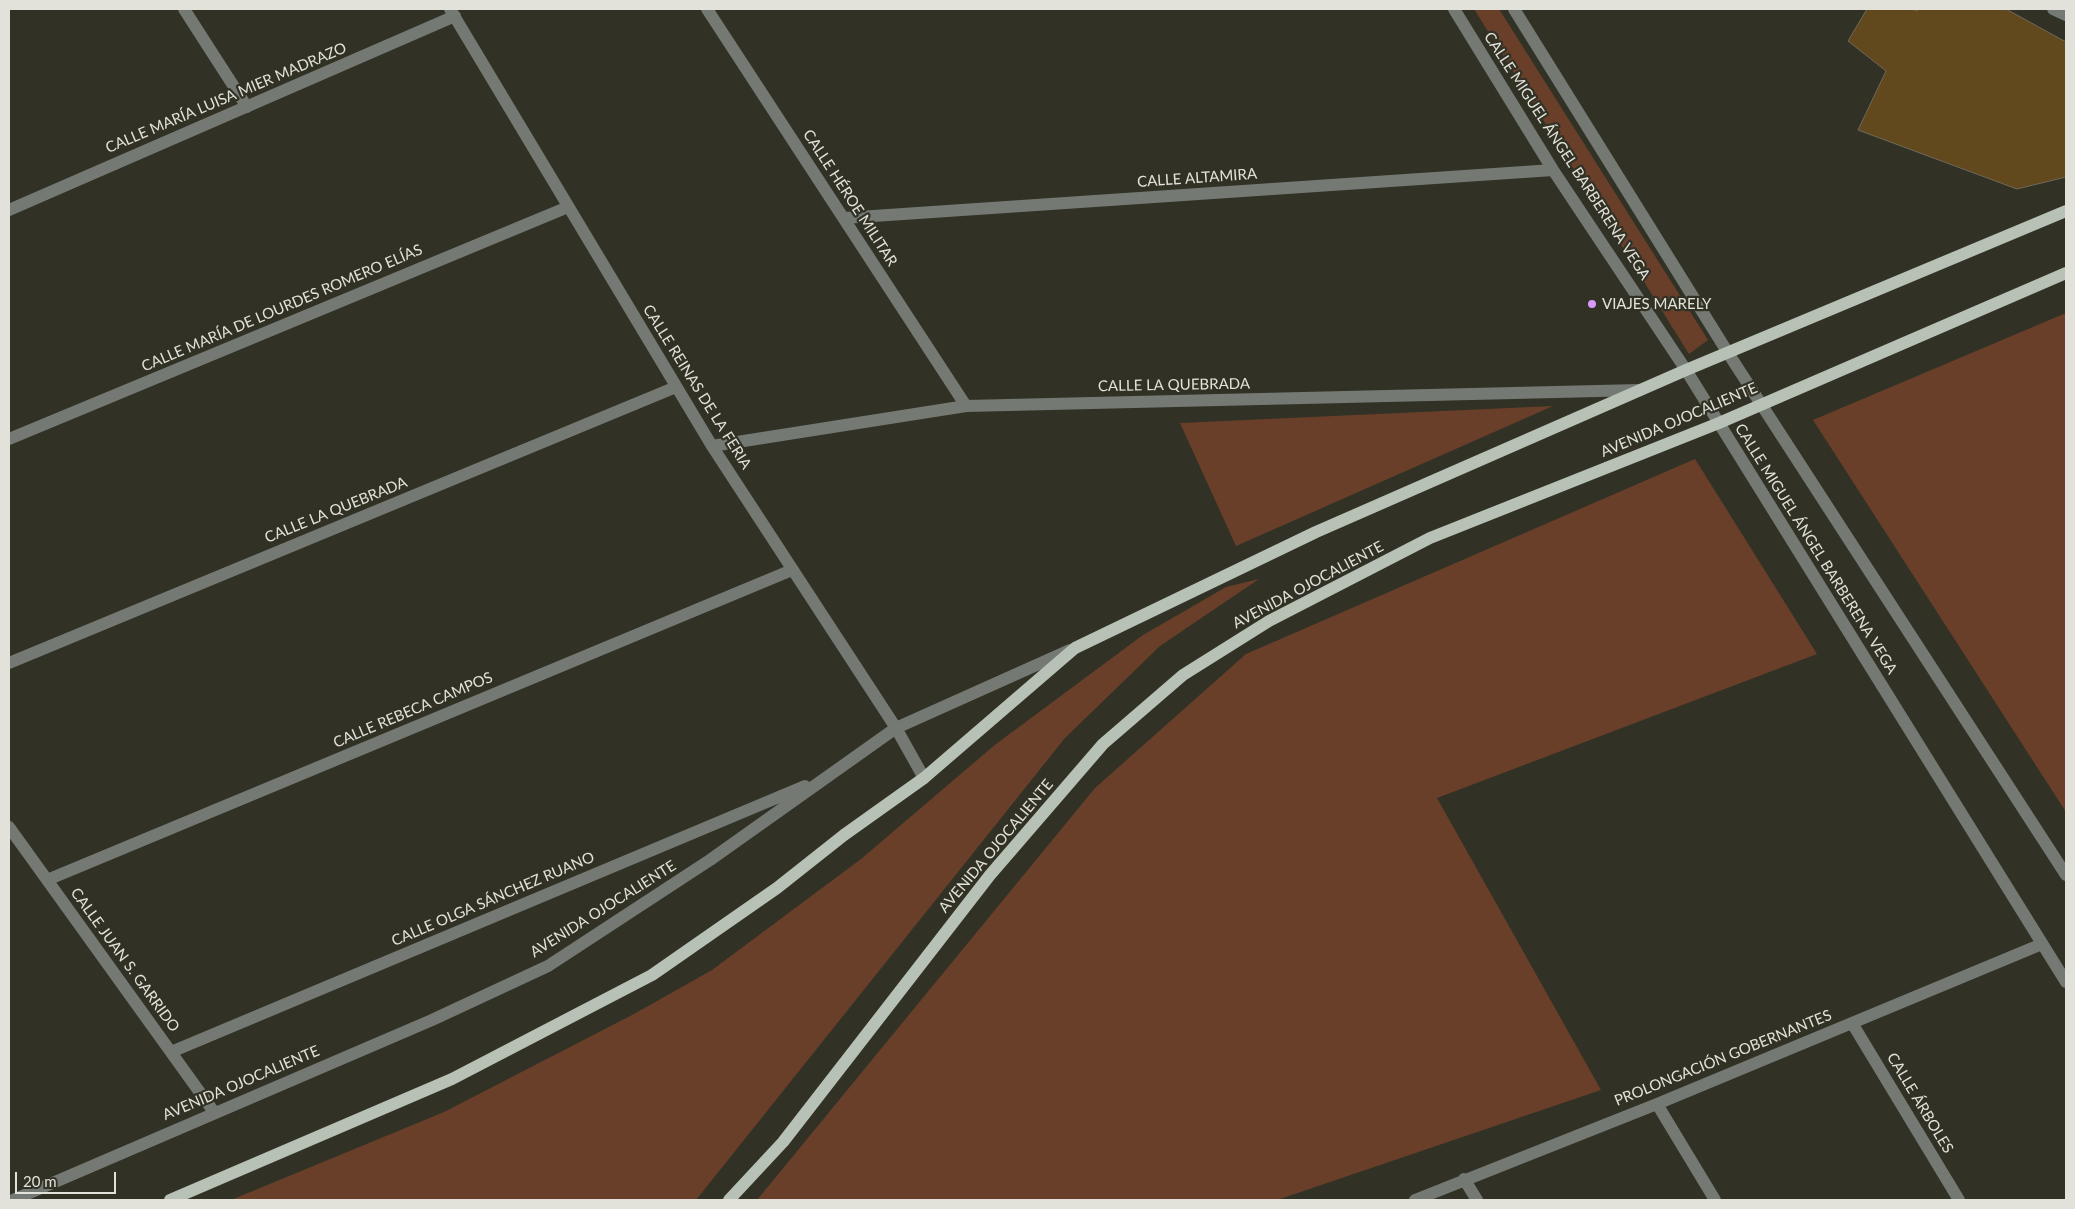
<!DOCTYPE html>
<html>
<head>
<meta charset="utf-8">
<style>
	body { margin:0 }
	#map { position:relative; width:2075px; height:1209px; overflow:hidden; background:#313225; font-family:Lato,sans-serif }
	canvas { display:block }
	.frame { position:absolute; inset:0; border:10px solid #e2e2da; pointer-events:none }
	.scale { position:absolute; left:15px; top:1172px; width:101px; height:22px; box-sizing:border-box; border:2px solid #e2e2da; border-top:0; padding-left:6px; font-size:15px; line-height:18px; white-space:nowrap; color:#e2e2da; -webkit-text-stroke:4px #313225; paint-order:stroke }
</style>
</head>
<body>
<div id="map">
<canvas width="2075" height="1209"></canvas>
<div class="frame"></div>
<div class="scale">20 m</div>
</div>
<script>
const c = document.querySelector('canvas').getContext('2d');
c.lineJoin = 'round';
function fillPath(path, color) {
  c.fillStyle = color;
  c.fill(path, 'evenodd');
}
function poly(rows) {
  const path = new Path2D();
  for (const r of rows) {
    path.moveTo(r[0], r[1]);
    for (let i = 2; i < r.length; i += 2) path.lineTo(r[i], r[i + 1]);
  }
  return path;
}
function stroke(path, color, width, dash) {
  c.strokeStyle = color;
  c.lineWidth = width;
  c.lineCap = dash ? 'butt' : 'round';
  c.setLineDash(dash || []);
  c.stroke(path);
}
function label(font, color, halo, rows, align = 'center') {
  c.font = font + ' Lato,sans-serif';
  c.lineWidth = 4.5;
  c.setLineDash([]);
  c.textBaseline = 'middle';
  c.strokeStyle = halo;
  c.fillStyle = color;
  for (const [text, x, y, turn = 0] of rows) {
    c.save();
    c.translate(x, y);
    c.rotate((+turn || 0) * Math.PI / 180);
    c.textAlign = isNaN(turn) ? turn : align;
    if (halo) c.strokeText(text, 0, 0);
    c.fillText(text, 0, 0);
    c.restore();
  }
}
fillPath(poly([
	[1474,9,1499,9,1708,340,1689,354],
	[2066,313,2066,812,1813,420],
	[1553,406,1236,546,1180,423],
	[1695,459,1817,654,1437,798,1601,1090,1277,1200,757,1200,1095,788,1246,654],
	[1259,579,1160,646,1065,738,696,1200,231,1200,444,1112,634,1014,712,970,861,859,996,744,1143,635,1226,587]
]), '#693f2a');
const building = poly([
	[1867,9,1913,9,1917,11,1919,9,2006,9,2066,42,2066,177,2017,189,1858,130,1886,71,1848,41,1867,9]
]);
fillPath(building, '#61481d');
stroke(building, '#71685b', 1);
stroke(poly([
	[184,9,247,107],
	[450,9,712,446,896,728,924,778],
	[707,9,966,406],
	[1454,9,1553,170,1686,370,2066,982],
	[1514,9,1728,353,2066,875],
	[2053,9,2066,15],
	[9,210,455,16],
	[844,218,1553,170],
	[9,439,568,207],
	[712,446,966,406,1640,390],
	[9,663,676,387],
	[9,827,214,1112],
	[47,880,792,570],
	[1852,1023,1959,1200],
	[171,1052,805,786],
	[1657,1104,1715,1200],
	[1464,1179,1477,1200],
	[13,1200,432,1020,548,966,710,860,896,728,1070,650],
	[1415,1200,1657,1104,2042,944]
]), '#747973', 12);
stroke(poly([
	[170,1200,452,1079,652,975,777,888,844,835,924,778,1075,648,1316,532,1686,370,2066,211],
	[729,1200,783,1142,990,875,1103,744,1183,675,1269,621,1430,538,1719,423,2066,273]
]), '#b7c1b5', 12);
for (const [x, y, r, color] of [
	[1592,304,5,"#d99af7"]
]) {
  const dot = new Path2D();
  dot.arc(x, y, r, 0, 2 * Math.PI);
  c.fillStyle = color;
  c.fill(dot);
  stroke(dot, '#313225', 2);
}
label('15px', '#e2e2da', '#313225', [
	["CALLE MARÍA LUISA MIER MADRAZO",226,98,-23],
	["CALLE MIGUEL ÁNGEL BARBERENA VEGA",1567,156,57],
	["CALLE ALTAMIRA",1197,178,-4],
	["CALLE HÉROE MILITAR",850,198,57],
	["CALLE MARÍA DE LOURDES ROMERO ELÍAS",282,308,-23],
	["CALLE LA QUEBRADA",1174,385,-1],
	["CALLE REINAS DE LA FERIA",697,387,58],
	["AVENIDA OJOCALIENTE",1679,420,-23],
	["CALLE LA QUEBRADA",336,510,-22],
	["CALLE MIGUEL ÁNGEL BARBERENA VEGA",1816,549,58],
	["AVENIDA OJOCALIENTE",1308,585,-28],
	["CALLE REBECA CAMPOS",413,710,-23],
	["AVENIDA OJOCALIENTE",996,846,-50],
	["CALLE OLGA SÁNCHEZ RUANO",493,899,-23],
	["AVENIDA OJOCALIENTE",603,909,-32],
	["CALLE JUAN S. GARRIDO",125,960,54],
	["PROLONGACIÓN GOBERNANTES",1723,1058,-22],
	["AVENIDA OJOCALIENTE",241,1083,-23],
	["CALLE ÁRBOLES",1920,1103,59]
]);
label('15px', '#e2e2da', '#313225', [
	["VIAJES MARELY",1602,304]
], 'left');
</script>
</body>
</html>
